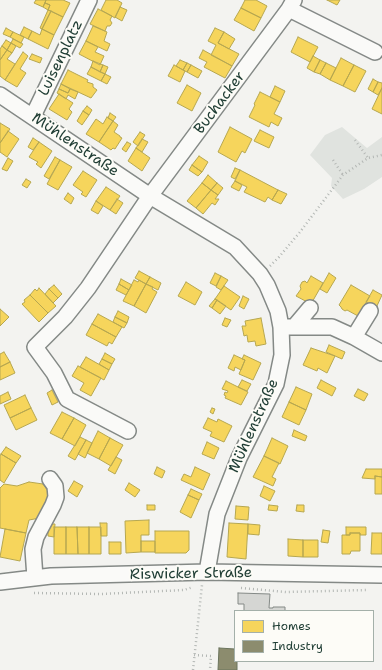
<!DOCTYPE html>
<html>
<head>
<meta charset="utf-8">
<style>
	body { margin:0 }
	#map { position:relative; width:382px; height:670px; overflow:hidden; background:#f3f3f0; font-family:"Shantell Sans",sans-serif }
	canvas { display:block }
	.legend { position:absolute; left:234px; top:610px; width:140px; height:52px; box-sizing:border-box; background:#fdfcf7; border:1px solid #a4b0a9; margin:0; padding:5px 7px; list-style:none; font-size:12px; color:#1f3d34 }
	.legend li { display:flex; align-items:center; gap:8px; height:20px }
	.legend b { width:20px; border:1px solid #a4b0a9 }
</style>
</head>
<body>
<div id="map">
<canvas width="382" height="670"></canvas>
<ul class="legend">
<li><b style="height:11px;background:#f6d55c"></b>Homes</li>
<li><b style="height:11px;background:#8c8c6e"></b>Industry</li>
</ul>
</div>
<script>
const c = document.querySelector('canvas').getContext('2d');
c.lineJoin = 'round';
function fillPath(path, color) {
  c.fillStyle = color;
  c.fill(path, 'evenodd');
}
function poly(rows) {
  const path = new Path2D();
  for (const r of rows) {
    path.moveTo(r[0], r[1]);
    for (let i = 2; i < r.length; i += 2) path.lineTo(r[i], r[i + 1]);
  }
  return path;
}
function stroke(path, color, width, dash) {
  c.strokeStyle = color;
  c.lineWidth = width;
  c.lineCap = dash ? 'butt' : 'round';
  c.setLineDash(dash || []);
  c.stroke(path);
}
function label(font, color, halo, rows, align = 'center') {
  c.font = font + ' "Shantell Sans",sans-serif';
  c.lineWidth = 4;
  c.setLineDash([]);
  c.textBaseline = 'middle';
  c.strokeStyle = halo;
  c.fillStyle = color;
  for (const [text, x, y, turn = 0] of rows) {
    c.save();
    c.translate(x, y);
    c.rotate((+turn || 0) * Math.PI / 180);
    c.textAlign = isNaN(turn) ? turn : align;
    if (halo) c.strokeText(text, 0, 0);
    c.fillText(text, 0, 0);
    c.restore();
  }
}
fillPath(poly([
	[342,127,367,148,382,137,382,177,364,189,343,199,331,186,332,178,310,155,325,135]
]), '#e0e3df');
const homes = poly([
	[36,0,46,0,43,7,34,3,36,0],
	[46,0,63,0,70,3,63,17,48,10,50,5,45,3,46,0],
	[106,0,117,0,122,3,115,18,101,10,106,0],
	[245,0,256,0,267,6,261,18,241,8,245,0],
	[327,0,340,0,337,5,327,0],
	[45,3,50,5,48,10,43,7,45,3],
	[120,7,127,10,122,21,115,17,120,7],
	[241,8,261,18,254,31,234,20,241,8],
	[98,9,112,16,110,20,112,23,110,26,107,26,105,31,90,24,98,9],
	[48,10,51,11,42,29,40,28,48,10],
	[51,11,63,17,54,35,42,29,51,11],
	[93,26,107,32,104,41,110,44,107,51,86,41,93,26],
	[24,27,32,31,28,39,20,35,24,27],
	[6,28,13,32,10,37,3,34,6,28],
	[215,28,224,32,218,43,239,54,232,66,211,55,216,45,208,41,215,28],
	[42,29,54,35,48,49,28,39,32,31,40,35,42,29],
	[13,32,24,37,21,43,10,37,13,32],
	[224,32,235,39,229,49,218,43,224,32],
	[298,37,318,47,310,62,291,52,298,37],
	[13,39,23,44,20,48,11,43,13,39],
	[6,40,11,43,7,50,2,46,6,40],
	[86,41,98,47,95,52,104,56,100,65,79,54,86,41],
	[11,43,16,46,12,53,7,50,11,43],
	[2,46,7,50,0,60,0,49,2,46],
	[7,50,12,53,7,59,15,64,5,80,0,76,0,60,7,50],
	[203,50,232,66,225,78,204,67,207,62,199,58,203,50],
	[23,52,28,56,20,69,26,73,17,87,5,80,23,52],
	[32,54,42,58,40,63,29,59,32,54],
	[313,56,320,60,314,72,307,68,313,56],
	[341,58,354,65,343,86,330,80,341,58],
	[180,60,187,63,183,70,176,66,180,60],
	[320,60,326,63,320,74,314,72,320,60],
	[93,61,103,65,100,72,91,67,93,61],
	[187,63,191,65,187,72,183,70,187,63],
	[326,63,336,68,330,80,320,74,326,63],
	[103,65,108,67,105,74,100,72,103,65],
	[174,65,185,71,180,82,168,76,174,65],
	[191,65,202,71,198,78,187,72,191,65],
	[354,65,366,71,355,92,343,86,354,65],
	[91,67,105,74,101,81,87,74,91,67],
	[68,70,88,80,87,82,93,84,93,87,97,90,91,98,61,84,68,70],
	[105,74,111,77,107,84,101,81,105,74],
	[373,79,378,82,373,92,368,89,373,79],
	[378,82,382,83,382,88,378,95,373,92,378,82],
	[61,84,70,89,68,93,59,89,61,84],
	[187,85,201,93,192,111,177,103,187,85],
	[275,86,285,91,280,102,270,97,275,86],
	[382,88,382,114,372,109,382,88],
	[59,89,68,93,70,89,78,92,75,99,68,95,66,99,57,93,59,89],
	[260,92,280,102,274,114,282,118,278,126,271,122,269,127,249,117,255,105,254,104,260,92],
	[59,94,73,103,69,109,72,112,67,120,49,109,59,94],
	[87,106,92,110,89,115,83,111,87,106],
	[83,111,89,115,82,125,77,121,83,111],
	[110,113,116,117,113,121,108,118,110,113],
	[107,117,113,121,99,142,86,134,96,119,103,124,107,117],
	[113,121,118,125,114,132,120,136,120,137,122,138,115,149,113,148,111,150,99,142,113,121],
	[0,123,10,129,0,143,0,123],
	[230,127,252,139,245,153,242,151,236,162,218,152,230,127],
	[260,130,274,137,269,148,254,141,260,130],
	[8,131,19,139,7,157,0,152,0,143,8,131],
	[140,132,145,135,138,146,133,142,140,132],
	[33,138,39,142,33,150,28,147,33,138],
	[142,139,148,142,142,152,136,148,142,139],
	[39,142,52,151,41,168,36,164,38,162,29,157,39,142],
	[127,142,131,144,126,152,122,149,127,142],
	[136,148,150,158,142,171,128,161,136,148],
	[199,156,208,162,202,172,192,165,199,156],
	[55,157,60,160,49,179,44,176,55,157],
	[8,158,13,161,7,171,2,169,8,158],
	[60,160,72,167,58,190,47,184,60,160],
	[192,165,202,172,198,176,189,170,192,165],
	[235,168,240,170,235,179,231,177,235,168],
	[240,170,278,190,272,200,268,197,265,202,244,192,247,187,235,181,240,170],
	[83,171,97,180,86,197,81,194,83,192,73,185,83,171],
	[208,175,217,183,211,190,202,183,208,175],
	[26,179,31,182,27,188,22,185,26,179],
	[235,181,242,185,239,191,231,187,235,181],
	[202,183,211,190,196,208,187,201,202,183],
	[217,183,223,188,218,195,211,190,217,183],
	[106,187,120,196,110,210,96,201,106,187],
	[211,190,218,195,215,199,219,199,215,205,212,203,203,214,196,208,211,190],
	[278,190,287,194,281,204,272,200,278,190],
	[68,193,74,198,71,204,64,199,68,193],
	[117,199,123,203,116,214,110,210,117,199],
	[96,201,103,206,98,214,91,210,96,201],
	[139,271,150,277,146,284,135,278,139,271],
	[215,273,221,276,216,286,210,283,215,273],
	[329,273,336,278,327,293,320,289,329,273],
	[221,276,228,280,221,290,216,287,221,276],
	[311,276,323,283,311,304,296,296,301,289,300,286,302,282,305,281,307,283,311,276],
	[150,277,161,283,158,290,146,284,150,277],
	[121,279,132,285,129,290,119,284,121,279],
	[134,280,138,282,139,280,146,284,134,306,123,301,134,280],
	[186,282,202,292,195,305,178,296,186,282],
	[119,284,129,290,126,295,116,290,119,284],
	[146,284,153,287,152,289,157,292,146,313,134,306,146,284],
	[54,285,62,294,58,298,49,289,54,285],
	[351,285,370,296,358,316,347,310,345,311,342,309,341,307,339,305,351,285],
	[224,286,240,297,231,310,215,299,224,286],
	[39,288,56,306,48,313,30,295,35,289,37,291,39,288],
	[49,289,58,298,53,303,45,294,49,289],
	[373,290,382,295,376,308,366,302,373,290],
	[30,295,48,313,39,322,22,304,25,302,24,300,30,295],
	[243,296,249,299,244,309,239,306,243,296],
	[215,299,217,300,212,308,209,306,215,299],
	[217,300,226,306,220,314,212,308,217,300],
	[0,309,9,317,0,326,0,309],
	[118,311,129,317,127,323,115,317,118,311],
	[98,314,122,327,116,337,92,324,98,314],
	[115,317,127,323,124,328,113,322,115,317],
	[225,318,231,320,227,327,222,325,225,318],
	[261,318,266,344,256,346,255,341,248,342,247,335,244,336,242,326,246,326,245,321,261,318],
	[92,324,116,337,112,344,109,342,107,346,86,335,92,324],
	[329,345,345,352,342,359,326,352,329,345],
	[311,348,335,356,327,373,318,368,317,371,303,365,311,348],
	[4,352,10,362,0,367,0,354,4,352],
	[105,353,115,359,112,364,102,359,105,353],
	[234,355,245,360,241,370,235,367,234,371,228,368,234,355],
	[244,355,261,363,253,380,239,374,245,360,242,359,244,355],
	[86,357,109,370,104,380,80,367,86,357],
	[102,359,112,364,109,370,99,364,102,359],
	[10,362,15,373,0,380,0,367,10,362],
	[78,366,101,378,91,396,80,390,84,383,72,376,78,366],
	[242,380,251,384,247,391,238,387,242,380],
	[321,380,336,388,332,396,317,388,321,380],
	[226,381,248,392,241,405,225,398,226,396,224,395,225,392,227,393,228,391,222,389,226,381],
	[296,387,312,394,306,410,289,402,296,387],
	[358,389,368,394,364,401,354,396,358,389],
	[52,390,58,402,52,405,47,393,52,390],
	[8,392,11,399,0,404,0,396,8,392],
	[25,395,31,408,10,418,4,405,25,395],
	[289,402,306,410,299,425,282,417,289,402],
	[31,408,37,420,16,430,10,418,31,408],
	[212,408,215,409,213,414,210,412,212,408],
	[62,412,74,418,62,439,50,433,62,412],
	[74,418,86,425,75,446,62,439,74,418],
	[208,418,217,422,218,419,232,426,224,442,210,436,212,432,203,428,208,418],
	[294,430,307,436,305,441,292,436,294,430],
	[98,431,110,438,99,459,87,453,98,431],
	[80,437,86,440,75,460,68,456,80,437],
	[110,438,123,445,111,466,99,459,110,438],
	[272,438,288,446,280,464,264,456,272,438],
	[86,440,92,443,85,458,78,454,86,440],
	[207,442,219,448,214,459,202,454,207,442],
	[6,447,21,456,16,463,1,454,6,447],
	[1,454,16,463,4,483,0,480,0,456,1,454],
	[264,456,279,463,272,477,276,479,273,486,253,477,264,456],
	[116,457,122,460,115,474,108,470,116,457],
	[157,467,165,471,162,478,154,474,157,467],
	[195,467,210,474,203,490,181,480,184,474,191,477,195,467],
	[366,469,382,469,382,477,375,476,375,479,362,478,366,469],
	[375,476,382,477,382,494,375,494,375,476],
	[74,481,83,486,77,497,68,491,74,481],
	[29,482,43,484,48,491,49,508,40,518,29,520,26,533,0,528,0,488,4,484,17,486,29,482],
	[129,483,140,490,135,497,125,490,129,483],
	[264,486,275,491,270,501,260,496,264,486],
	[191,489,202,494,199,500,188,495,191,489],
	[188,495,199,500,191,518,180,512,188,495],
	[147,505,155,505,155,510,147,510,147,505],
	[269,505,278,506,277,511,268,510,269,505],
	[297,505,304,505,304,512,296,511,297,505],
	[236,506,249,507,248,520,235,519,236,506],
	[149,520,149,535,141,535,141,552,126,553,125,521,149,520],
	[100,523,107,523,107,536,101,536,100,523],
	[229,523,248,524,246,559,227,557,229,523],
	[48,524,55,524,54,537,48,536,48,524],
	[248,524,260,525,259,535,248,534,248,524],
	[54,527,66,527,66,554,54,554,54,527],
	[66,527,77,527,78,554,66,554,66,527],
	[77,527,89,527,89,554,78,554,77,527],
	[89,527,101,527,101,554,89,554,89,527],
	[346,527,366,527,366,535,360,535,360,533,350,533,350,535,346,535,346,527],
	[5,529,26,533,20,561,0,557,5,529],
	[323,530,330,531,328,543,321,542,323,530],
	[155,531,189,531,189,550,186,553,155,553,155,531],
	[350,533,360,533,360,551,351,551,350,554,342,554,342,535,350,535,350,533],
	[372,533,382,533,382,554,371,554,372,533],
	[288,539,303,540,303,557,288,556,288,539],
	[303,540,318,540,318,557,303,557,303,540],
	[141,541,155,541,155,552,141,552,141,541],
	[109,542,121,542,121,554,109,554,109,542]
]);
fillPath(homes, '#f6d55c');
stroke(homes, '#b6a750', 1);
const industry = poly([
	[219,648,235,649,235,661,237,661,237,670,218,670,219,648]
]);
fillPath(industry, '#8c8c6e');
stroke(industry, '#6b745d', 1);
const building = poly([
	[238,593,270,594,269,608,273,608,273,607,285,607,285,611,244,611,244,604,238,604,238,593]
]);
fillPath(building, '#d5d6d3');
stroke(building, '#848986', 1);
const minor = poly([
	[289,9,375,52],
	[0,95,150,196,235,247,260,274,267,285,278,311,281,327,282,355,276,384,239,458,217,514,207,572],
	[33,116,89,0],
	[281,327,332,327,354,337,382,353],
	[294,327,310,308],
	[354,337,370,311],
	[128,431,67,399,54,373,35,347,65,317,88,288,150,196,289,9,294,0],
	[35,578,33,549,36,537,53,505,56,497,55,486,50,479],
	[0,582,51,576,207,572,382,575]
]);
stroke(minor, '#848986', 18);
stroke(poly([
	[355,140,368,158],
	[333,160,343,175],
	[270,266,279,257,300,232,343,175,368,158,382,155],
	[241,588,286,592,368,590],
	[34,593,101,594,184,590,193,587],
	[194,655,211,656,210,670],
	[193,670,202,585]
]), '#b3b7b4', 2.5, [1, 3]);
stroke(minor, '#fafaf8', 15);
label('15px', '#1f3d34', '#fdfcf7', [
	["Luisenplatz",61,58,-64],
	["Buchacker",220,103,-53],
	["Mühlenstraße",75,145,34],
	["Mühlenstraße",254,426,-66],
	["Riswicker Straße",191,574,-1]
]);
</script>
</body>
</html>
